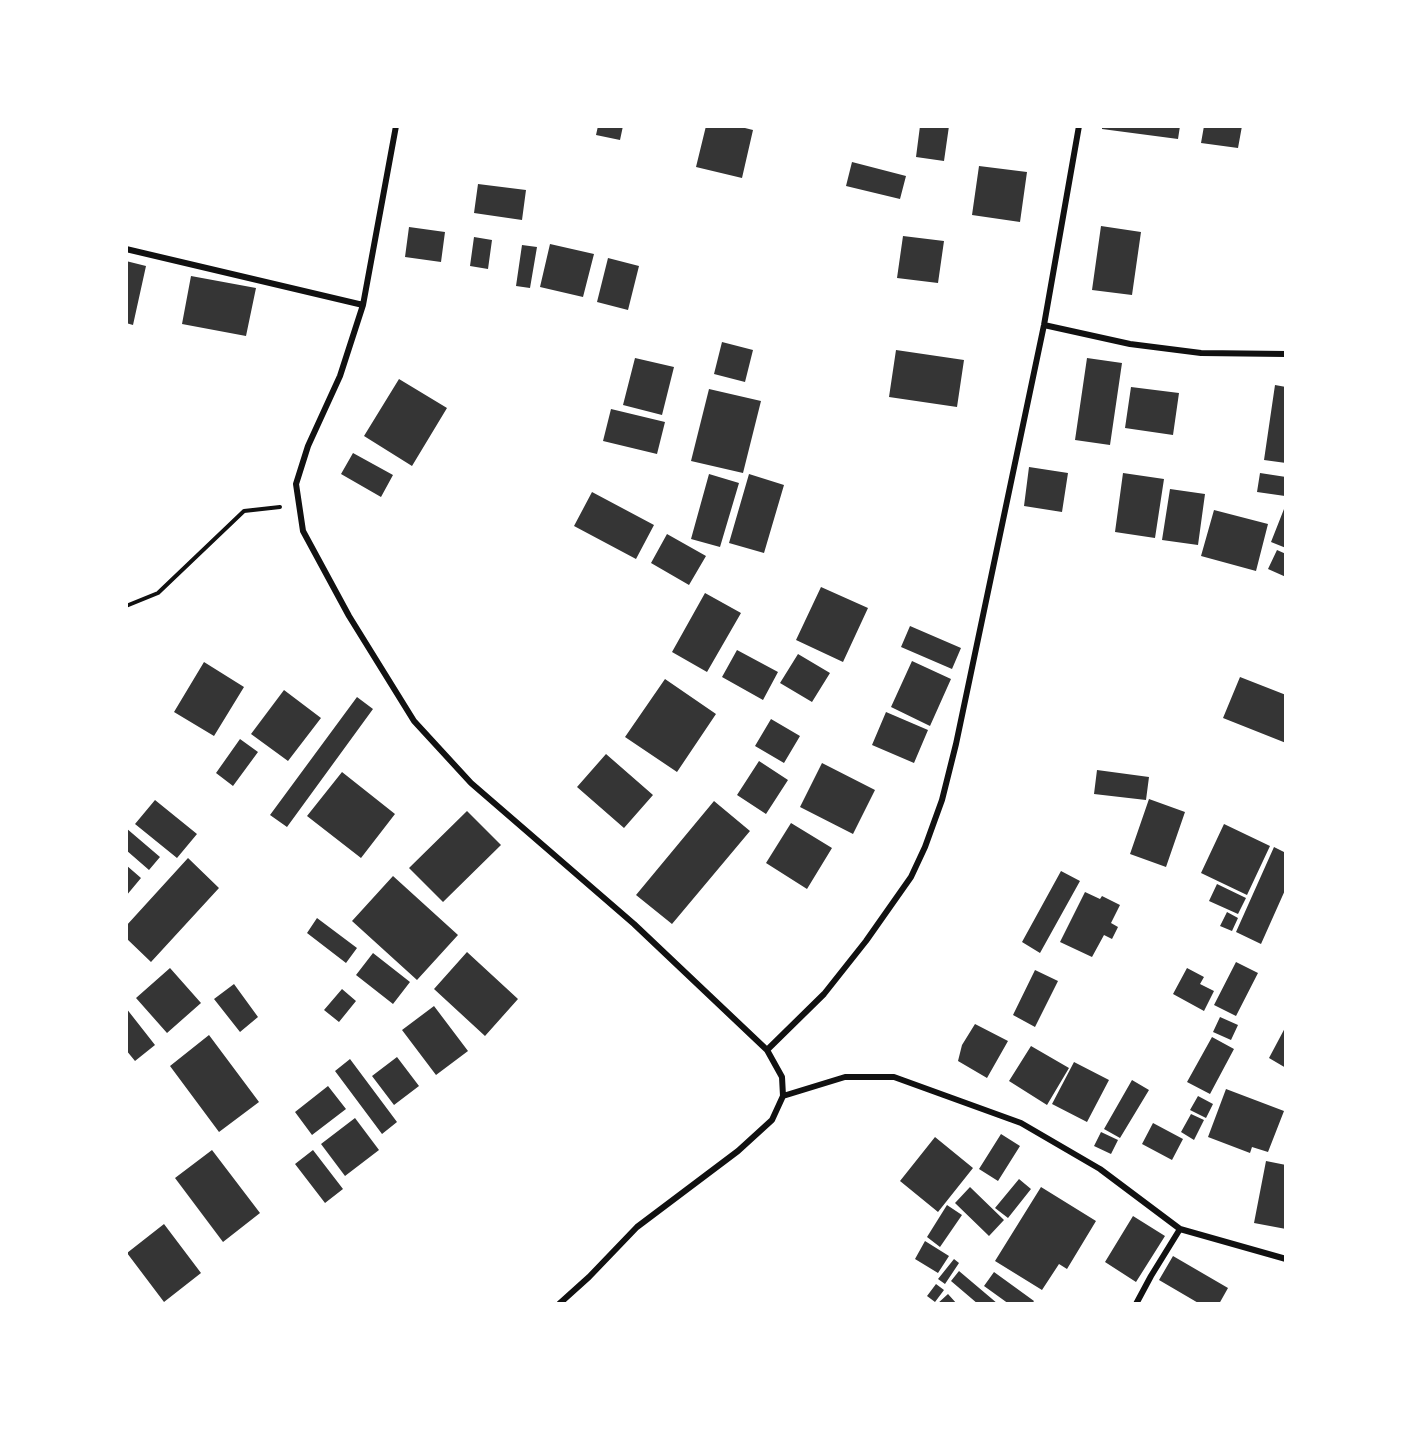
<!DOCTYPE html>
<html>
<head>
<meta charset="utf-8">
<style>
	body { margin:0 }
	#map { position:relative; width:1412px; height:1430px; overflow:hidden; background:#fff; font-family:"Space Grotesk",sans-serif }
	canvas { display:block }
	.frame { position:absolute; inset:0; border:128px solid #fff; pointer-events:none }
</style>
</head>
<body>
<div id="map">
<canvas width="1412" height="1430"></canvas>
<div class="frame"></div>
</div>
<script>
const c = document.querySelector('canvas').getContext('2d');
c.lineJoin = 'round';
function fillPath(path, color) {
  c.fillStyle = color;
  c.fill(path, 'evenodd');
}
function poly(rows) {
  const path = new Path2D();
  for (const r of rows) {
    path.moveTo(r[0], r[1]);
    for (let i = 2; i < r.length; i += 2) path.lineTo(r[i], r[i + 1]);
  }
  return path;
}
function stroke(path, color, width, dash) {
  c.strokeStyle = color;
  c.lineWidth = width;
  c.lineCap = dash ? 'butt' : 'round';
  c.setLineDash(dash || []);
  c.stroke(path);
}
fillPath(poly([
	[598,126,623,126,620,140,596,135],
	[706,126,737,126,753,130,742,178,696,167],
	[920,126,949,126,944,161,916,157],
	[1102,126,1180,126,1178,139,1102,129],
	[1204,126,1242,126,1238,148,1201,143],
	[852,162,906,176,900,199,846,186],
	[979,166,1027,172,1020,222,972,215],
	[478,184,526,190,522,220,474,213],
	[1101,226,1141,232,1132,295,1092,290],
	[409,227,445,232,441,262,405,257],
	[903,236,944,241,938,283,897,278],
	[474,237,492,240,488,269,470,266],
	[550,244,594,254,583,297,540,287],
	[522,245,537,247,530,288,516,286],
	[608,258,639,266,628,310,597,302],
	[126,261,146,266,133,325,126,323],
	[191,276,256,288,246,336,182,324],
	[722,342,753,350,745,382,714,374],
	[896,350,964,360,957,407,889,397],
	[635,358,674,367,662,415,623,405],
	[1087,358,1122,363,1110,445,1075,440],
	[399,379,447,408,412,466,364,436],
	[1275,385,1286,387,1286,463,1264,460],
	[1131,387,1179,393,1173,435,1125,428],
	[709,389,761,401,743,473,691,461],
	[611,409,665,422,657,454,603,441],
	[353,453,393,475,381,497,341,474],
	[1029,467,1068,473,1062,512,1024,506],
	[1123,473,1164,479,1155,538,1115,532],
	[1260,473,1286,477,1285,496,1257,492],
	[709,474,739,483,720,547,691,539],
	[749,474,784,485,764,553,729,543],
	[1170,489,1205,494,1198,545,1162,540],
	[592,492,654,525,636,559,574,526],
	[1284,509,1286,510,1286,548,1271,542],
	[1214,510,1268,524,1256,571,1201,556],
	[667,534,706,556,689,585,651,563],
	[1277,550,1286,554,1286,577,1268,569],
	[821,587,868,608,843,662,796,640],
	[705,593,741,613,707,672,672,652],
	[910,626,961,648,952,669,901,647],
	[737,650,778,672,763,700,722,677],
	[798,654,830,673,812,702,780,683],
	[912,661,951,679,930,726,891,707],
	[204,662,244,687,214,736,174,712],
	[1240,677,1286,695,1286,743,1223,718],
	[665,679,716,714,677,772,625,737],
	[284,690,321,718,288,761,251,734],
	[357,697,373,709,287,827,270,815],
	[886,712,928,730,914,763,872,745],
	[771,719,800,736,784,763,755,746],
	[240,739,258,752,233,786,216,773],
	[606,754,653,795,624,828,577,787],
	[759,761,788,780,766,814,737,795],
	[822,763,875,790,853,834,800,807],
	[1097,770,1149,777,1146,800,1094,794],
	[342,772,395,814,361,858,307,816],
	[1149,799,1185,812,1166,867,1130,854],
	[155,800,197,834,177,858,135,824],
	[714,801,750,831,672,924,636,895],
	[467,811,501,845,443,902,409,868],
	[791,823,832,848,807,889,766,863],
	[1224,824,1270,846,1247,895,1201,873],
	[126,828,160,857,149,870,126,850],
	[1274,847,1286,853,1286,888,1261,944,1236,932],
	[188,858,219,888,151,962,126,938,126,926],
	[126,865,141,878,126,896],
	[1061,871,1080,881,1040,953,1022,942],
	[393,876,458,935,417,980,352,921],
	[1217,884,1246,898,1238,914,1209,901],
	[1085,892,1100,899,1102,896,1120,905,1111,923,1118,927,1112,939,1104,935,1092,957,1060,942],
	[1227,912,1238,918,1232,931,1220,926],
	[317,918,357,948,346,963,307,933],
	[467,952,518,999,485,1036,434,989],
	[373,953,410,982,393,1004,356,975],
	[1236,962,1258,973,1236,1016,1214,1005],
	[170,968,201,1003,167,1033,136,998],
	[1187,968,1204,977,1200,984,1214,991,1204,1011,1173,994],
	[1035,970,1058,981,1035,1027,1013,1015],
	[234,984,258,1017,240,1032,214,999],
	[342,989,356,1001,339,1022,324,1010],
	[434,1006,468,1051,436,1075,402,1030],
	[126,1008,155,1045,135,1061,126,1050],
	[1220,1017,1238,1025,1231,1040,1213,1032],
	[975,1024,1008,1041,987,1078,958,1061,962,1045],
	[1286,1026,1286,1068,1269,1058],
	[209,1035,259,1102,219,1132,170,1066],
	[1212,1037,1234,1049,1210,1094,1187,1082],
	[1031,1046,1069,1068,1047,1105,1009,1081],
	[397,1057,419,1086,394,1105,372,1076],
	[350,1059,397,1122,382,1134,335,1071],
	[1074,1062,1109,1080,1087,1122,1052,1104],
	[1132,1080,1149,1090,1120,1138,1104,1129],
	[328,1086,346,1109,312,1135,295,1112],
	[1226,1089,1284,1111,1268,1152,1252,1147,1250,1153,1208,1137],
	[1198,1096,1213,1104,1206,1118,1190,1110],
	[1191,1114,1204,1120,1194,1140,1181,1132],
	[355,1118,379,1150,345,1176,321,1144],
	[1153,1123,1183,1139,1172,1160,1142,1144],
	[1101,1132,1118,1140,1111,1154,1094,1146],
	[1001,1134,1020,1146,998,1181,979,1169],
	[935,1137,973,1168,938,1212,900,1181],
	[212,1150,260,1213,223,1242,175,1178],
	[313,1150,343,1189,325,1203,295,1164],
	[1266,1161,1286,1165,1286,1229,1254,1223],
	[1019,1179,1031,1189,1008,1218,995,1208],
	[970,1187,1004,1220,989,1236,955,1203],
	[1041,1187,1096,1221,1067,1269,1059,1264,1042,1290,995,1261],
	[947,1205,962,1215,940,1247,927,1237],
	[1133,1216,1165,1236,1136,1282,1105,1262],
	[164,1224,201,1273,164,1302,127,1253],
	[925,1241,949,1256,938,1273,915,1259],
	[1173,1256,1228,1288,1219,1304,1200,1304,1159,1280],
	[954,1259,959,1263,945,1284,938,1279],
	[959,1271,998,1304,978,1304,951,1281],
	[994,1272,1034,1301,1032,1304,1009,1304,984,1286],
	[936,1284,944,1290,935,1302,927,1296],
	[948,1294,957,1304,937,1304]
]), '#353535');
stroke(poly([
	[126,606,158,593,244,511,280,507]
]), '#111', 4);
stroke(poly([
	[396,126,363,305,340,376,308,446,296,484,303,531,349,616,414,721,471,783,634,924,767,1050,782,1077,783,1096,772,1120,738,1151,637,1227,589,1277,559,1304],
	[126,249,363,305],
	[1044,325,1130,344,1201,353,1286,354],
	[767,1050,824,994,866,941,911,877,925,847,942,800,956,744,1044,325,1079,126],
	[783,1096,845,1077,894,1077,1021,1123,1100,1169,1180,1229,1151,1276,1136,1304],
	[1180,1229,1286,1259]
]), '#111', 6);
</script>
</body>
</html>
